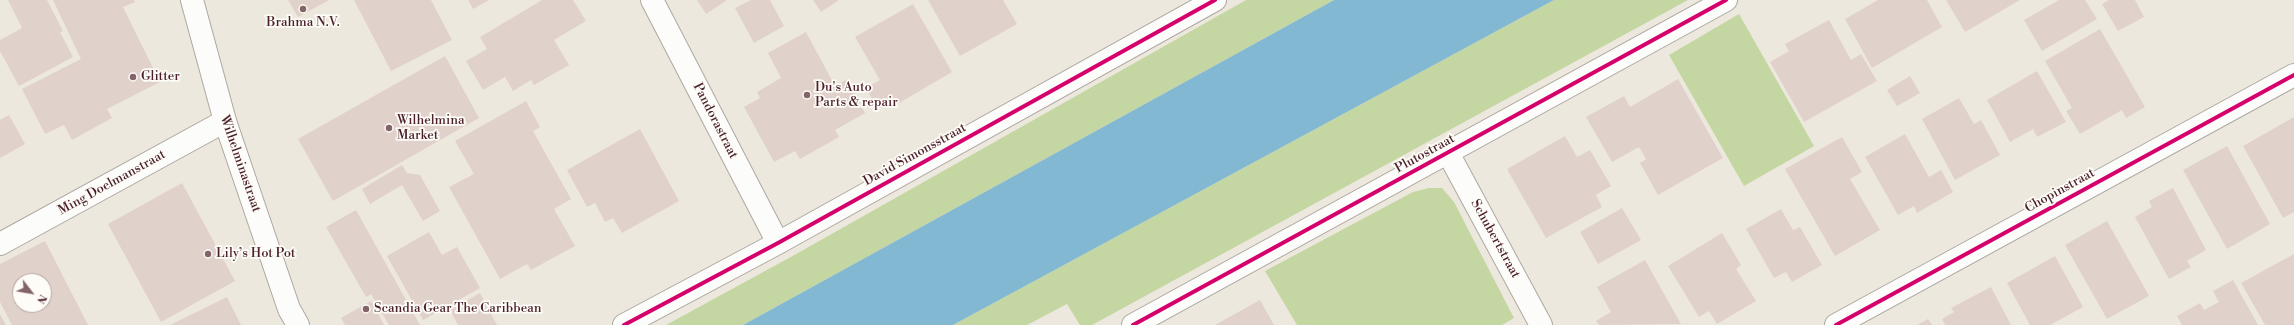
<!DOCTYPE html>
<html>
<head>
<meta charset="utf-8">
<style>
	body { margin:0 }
	#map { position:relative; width:2294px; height:325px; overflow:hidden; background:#ede8dd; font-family:"Libre Bodoni",serif }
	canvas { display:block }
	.north { position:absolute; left:12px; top:273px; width:40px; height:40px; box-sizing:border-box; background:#fdfcf7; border:1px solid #b5a4a5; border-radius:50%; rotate:121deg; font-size:11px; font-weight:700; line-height:16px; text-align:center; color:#4a1f2b }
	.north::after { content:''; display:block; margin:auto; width:14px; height:18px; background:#836569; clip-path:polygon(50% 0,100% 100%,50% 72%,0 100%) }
</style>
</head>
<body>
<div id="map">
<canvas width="2294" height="325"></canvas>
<div class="north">N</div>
</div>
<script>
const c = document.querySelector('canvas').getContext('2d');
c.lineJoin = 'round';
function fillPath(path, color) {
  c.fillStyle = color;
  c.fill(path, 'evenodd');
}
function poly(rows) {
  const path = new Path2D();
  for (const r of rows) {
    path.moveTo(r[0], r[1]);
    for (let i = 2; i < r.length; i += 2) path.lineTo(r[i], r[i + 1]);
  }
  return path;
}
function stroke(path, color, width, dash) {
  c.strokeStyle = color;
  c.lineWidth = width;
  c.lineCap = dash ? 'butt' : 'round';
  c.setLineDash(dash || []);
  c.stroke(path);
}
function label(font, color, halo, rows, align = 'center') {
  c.font = font + ' "Libre Bodoni",serif';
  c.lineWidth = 3.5;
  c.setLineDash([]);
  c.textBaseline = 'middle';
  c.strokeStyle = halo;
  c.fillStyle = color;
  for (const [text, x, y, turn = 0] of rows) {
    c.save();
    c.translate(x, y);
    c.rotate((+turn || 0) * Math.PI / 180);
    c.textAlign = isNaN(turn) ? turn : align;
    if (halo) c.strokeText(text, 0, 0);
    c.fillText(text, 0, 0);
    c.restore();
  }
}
fillPath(poly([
	[1246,0,1334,0,743,325,666,325,798,253],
	[1554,0,1688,0,1092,325,1080,325,1067,304,1027,325,953,325],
	[1739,14,1814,146,1744,186,1669,55],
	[1429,188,1442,188,1454,202,1514,318,1502,325,1297,325,1265,271,1413,192]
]), '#c4d6a2');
fillPath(poly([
	[1334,0,1554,0,953,325,743,325]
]), '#83b8d3');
fillPath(poly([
	[8,0,47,0,63,31,60,32,73,57,19,86,0,51,0,40,22,28],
	[53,0,134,0,135,2,123,7,160,82,107,109,112,118,72,140,64,125,45,134,22,89,81,59],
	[288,0,329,0,298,17],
	[354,0,431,0,452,40,391,71],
	[468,0,489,0,473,9],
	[542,0,573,0,586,21,554,40,569,65,534,85,531,80,513,91,505,77,483,90,466,61,487,49,480,37],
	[697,0,727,0,706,14],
	[751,0,770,0,784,26,754,43,735,8],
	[813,0,839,0,821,12],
	[928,0,1003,0,1017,24,960,56],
	[1878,0,1927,0,1942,27,1872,68,1845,19],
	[1946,0,2020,0,1965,32],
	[2059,0,2085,0,2097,19,2042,51,2024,20],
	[2109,0,2135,0,2144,17,2118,31,2102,4],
	[913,4,952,72,894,106,890,98,876,106,866,88,880,80,855,37],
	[1829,20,1851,60,1861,54,1877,81,1804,122,1770,62,1789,51,1785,44],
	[2100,29,2145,107,2126,118,2122,110,2080,134,2066,111,2072,108,2045,61],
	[806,32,835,86,847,79,865,113,835,130,839,137,800,159,795,151,774,162,744,107,760,98,757,92,781,78,768,53],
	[445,56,479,118,333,201,298,139],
	[2037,71,2066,122,2037,137,2033,129,2010,142,1987,100],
	[1910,76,1920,93,1897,106,1887,90],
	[1678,79,1723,158,1658,195,1640,163,1646,159,1639,147,1612,162,1586,117,1624,96,1630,107],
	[1959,98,1974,124,1981,120,2000,155,1955,180,1922,119],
	[526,101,540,127,533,131,571,199,554,209,575,246,531,270,527,264,500,279,449,187,474,174,455,141],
	[9,115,25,144,0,158,0,120],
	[2294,117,2294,212,2283,218,2243,146],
	[640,129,679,201,622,233,613,218,605,222,595,203,587,207,567,170],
	[1905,134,1929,177,1941,170,1953,192,1917,213,1914,206,1898,215,1865,157],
	[1565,136,1577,157,1590,150,1611,186,1596,195,1602,207,1546,238,1507,169],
	[1842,137,1862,172,1850,179,1880,230,1835,256,1785,169],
	[2227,146,2270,224,2227,249,2183,170],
	[402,165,407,173,420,175,440,211,423,221,402,185,370,204,362,189],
	[182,183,235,281,161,322,108,224],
	[2173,188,2206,250,2187,261,2191,267,2169,279,2135,217,2152,207,2149,201],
	[1622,208,1641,240,1598,264,1580,232],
	[1781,209,1793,230,1800,227,1822,265,1792,282,1786,272,1774,278,1746,229],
	[356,210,420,325,389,325,371,294,366,297,326,227],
	[2107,221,2149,296,2107,319,2065,245],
	[429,232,442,255,457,247,480,288,423,320,387,256],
	[1722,233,1741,265,1736,269,1756,301,1717,324,1709,311,1699,317,1668,266],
	[45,241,88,325,12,325,0,302,0,264],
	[20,281,44,281,44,305,20,305],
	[2294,254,2294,325,2265,325,2241,283],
	[2055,256,2083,307,2050,325,2030,325,2007,283],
	[1645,260,1681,324,1599,325,1596,321,1611,312,1597,287],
	[2233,280,2258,325,2182,325,2177,316,2200,303,2204,310,2219,302,2213,291],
	[1991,287,2011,325,1945,325,1942,319,1954,312,1951,308],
	[480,293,497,325,458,325,450,310],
	[227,297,241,325,170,325],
	[1260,300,1274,325,1215,325],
	[371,301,384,325,345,325,341,318],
	[0,314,6,325,0,325],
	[1928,319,1932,325,1917,325]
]), '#e1d1cb');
const minor = poly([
	[652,0,778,243],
	[1448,153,1541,325],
	[0,244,225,121],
	[624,325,778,243,1215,0],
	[1836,325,2294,75]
]);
const tertiary = poly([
	[192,0,225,121,289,309,298,325],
	[1133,325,1726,0]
]);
stroke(minor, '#afa7a2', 24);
stroke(tertiary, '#afa7a2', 24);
stroke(minor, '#fcfcfa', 22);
stroke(tertiary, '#fcfcfa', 22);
stroke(poly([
	[624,325,778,243,1215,0],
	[1133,325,1726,0],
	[1836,325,2294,75]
]), '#d6006c', 4);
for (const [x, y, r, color] of [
	[303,9,4,"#836569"],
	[133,77,4,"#836569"],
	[807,95,4,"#836569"],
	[389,128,4,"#836569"],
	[208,254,4,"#836569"],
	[366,309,4,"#836569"]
]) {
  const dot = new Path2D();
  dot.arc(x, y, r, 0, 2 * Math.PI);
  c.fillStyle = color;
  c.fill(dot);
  stroke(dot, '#fdfcf7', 1.5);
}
label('13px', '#4a1f2b', '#fdfcf7', [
	["Brahma N.V.",303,23,"center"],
	["Glitter",141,77],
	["Du's Auto",815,88],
	["Parts & repair",815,103],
	["Wilhelmina",397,121],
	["Market",397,136],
	["Lily’s Hot Pot",216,254],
	["Scandia Gear The Caribbean",374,309]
], 'left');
label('13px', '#4a1f2b', '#fdfcf7', [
	["Pandorastraat",715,121,63],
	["Plutostraat",1425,154,-29],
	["David Simonsstraat",915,155,-29],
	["Wilhelminastraat",240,164,71],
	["Ming Doelmanstraat",112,183,-29],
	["Chopinstraat",2060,191,-29],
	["Schubertstraat",1495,239,61]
]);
</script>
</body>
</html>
